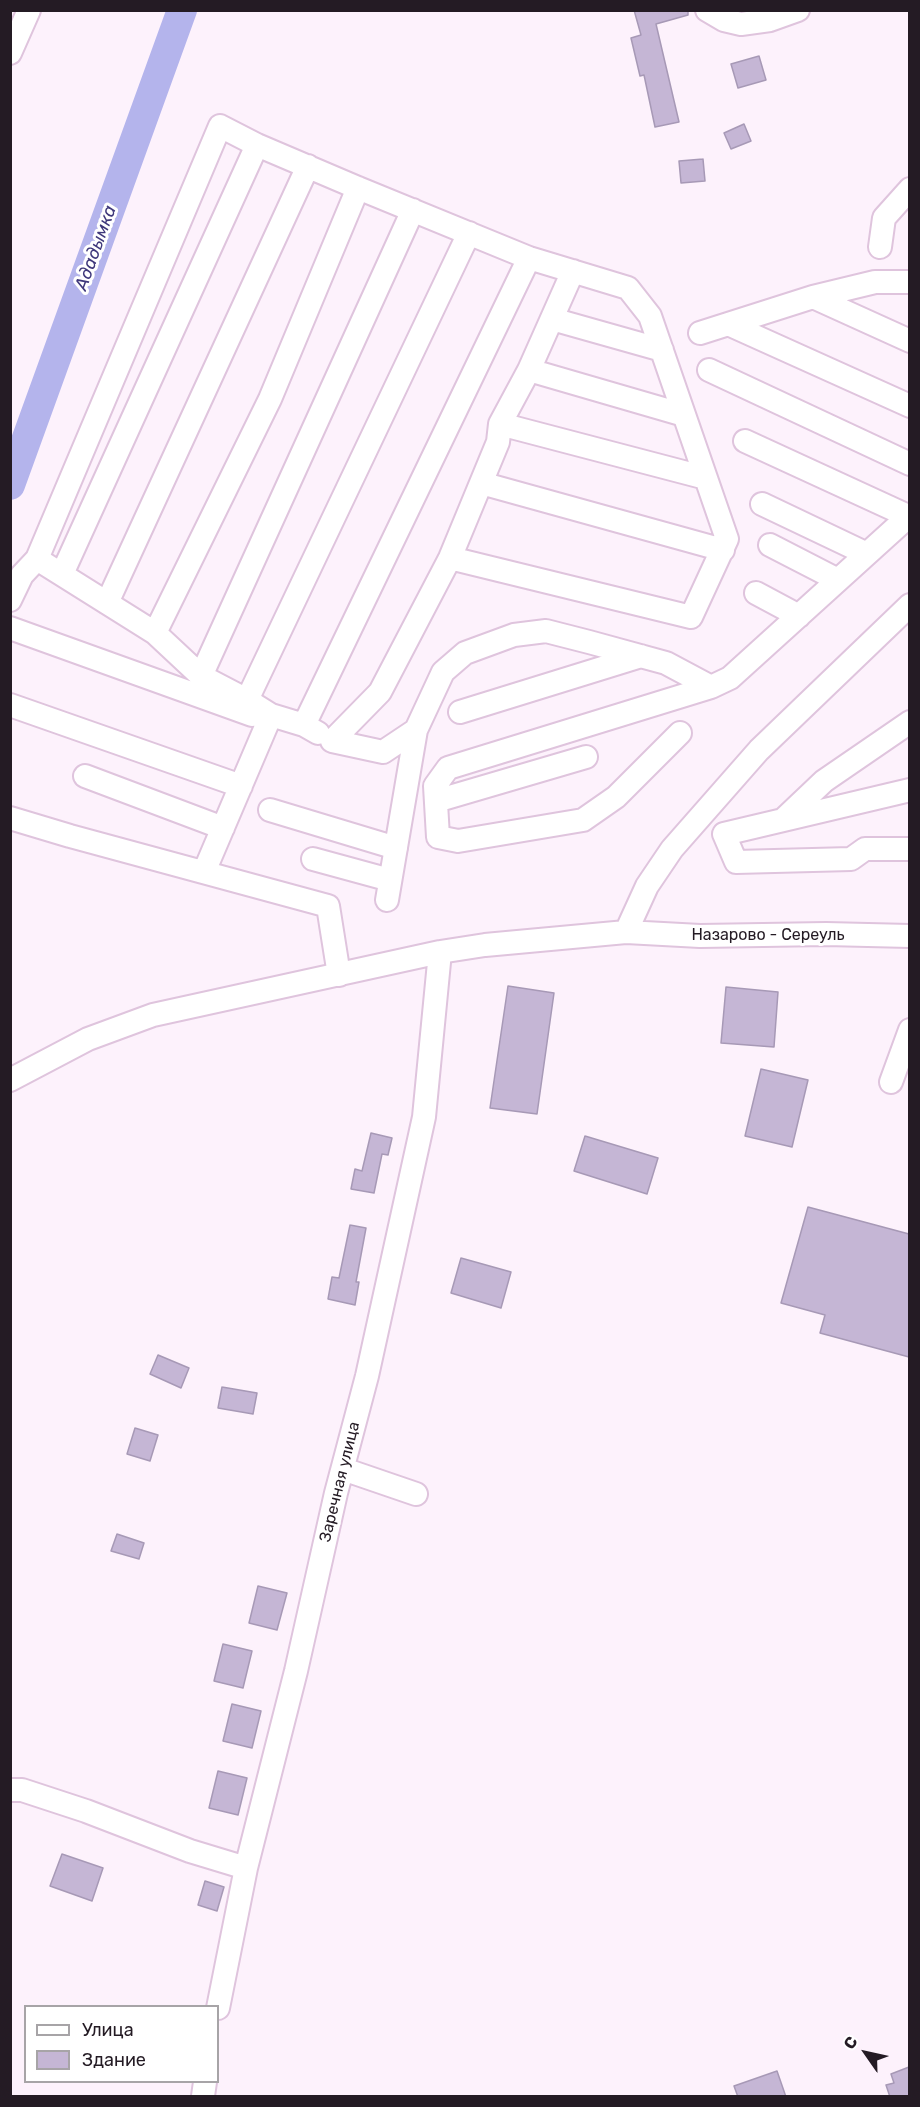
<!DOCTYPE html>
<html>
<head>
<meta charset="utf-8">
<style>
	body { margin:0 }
	#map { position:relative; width:920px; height:2107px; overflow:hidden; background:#fdf2fc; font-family:Rubik,sans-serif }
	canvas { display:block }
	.frame { position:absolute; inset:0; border:12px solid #241b24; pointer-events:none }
	.legend { position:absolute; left:24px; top:2005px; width:195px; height:78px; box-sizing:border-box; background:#fff; border:2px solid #a7a4a7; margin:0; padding:8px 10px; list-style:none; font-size:18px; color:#241b24 }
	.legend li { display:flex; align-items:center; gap:12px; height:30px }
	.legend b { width:30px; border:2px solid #a7a4a7 }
	.north { position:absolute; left:836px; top:2023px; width:60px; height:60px; -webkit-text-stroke:4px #fff; paint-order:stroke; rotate:304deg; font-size:16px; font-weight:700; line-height:24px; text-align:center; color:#241b24 }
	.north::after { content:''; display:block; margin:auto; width:21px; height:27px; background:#241b24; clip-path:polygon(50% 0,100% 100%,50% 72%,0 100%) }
</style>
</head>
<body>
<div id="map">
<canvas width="920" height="2107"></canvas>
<div class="frame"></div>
<ul class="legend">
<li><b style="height:8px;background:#fff"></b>Улица</li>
<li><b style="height:16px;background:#c5b6d5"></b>Здание</li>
</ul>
<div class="north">С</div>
</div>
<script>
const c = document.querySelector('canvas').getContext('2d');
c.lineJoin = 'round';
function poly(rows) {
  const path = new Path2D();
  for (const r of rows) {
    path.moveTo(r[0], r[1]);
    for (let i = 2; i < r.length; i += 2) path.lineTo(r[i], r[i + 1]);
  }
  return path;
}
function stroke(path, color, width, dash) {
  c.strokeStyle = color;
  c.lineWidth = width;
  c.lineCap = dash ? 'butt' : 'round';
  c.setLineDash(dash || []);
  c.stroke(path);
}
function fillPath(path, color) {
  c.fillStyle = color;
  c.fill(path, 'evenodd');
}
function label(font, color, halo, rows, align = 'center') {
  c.font = font + ' Rubik,sans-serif';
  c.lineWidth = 6;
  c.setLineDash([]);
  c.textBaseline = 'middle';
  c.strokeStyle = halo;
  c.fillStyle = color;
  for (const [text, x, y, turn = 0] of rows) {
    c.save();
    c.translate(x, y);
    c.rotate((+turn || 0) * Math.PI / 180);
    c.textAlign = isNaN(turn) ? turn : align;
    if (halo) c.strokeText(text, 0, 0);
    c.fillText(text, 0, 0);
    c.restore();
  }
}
stroke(poly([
	[10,485,182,10]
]), '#b4b4ec', 30);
const building = poly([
	[634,10,688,10,688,15,656,24,679,122,655,127,644,75,640,76,631,38,641,35,634,10],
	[759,56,766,80,738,88,731,64,759,56],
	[744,124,751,141,731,149,724,133,744,124],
	[703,159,705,181,681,183,679,161,703,159],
	[508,986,554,993,537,1114,490,1108,508,986],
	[726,987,778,992,774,1047,721,1043,726,987],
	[761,1069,808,1080,792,1147,745,1136,761,1069],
	[371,1133,392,1138,388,1155,382,1154,374,1193,351,1189,355,1169,362,1171,371,1133],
	[585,1136,658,1158,647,1194,574,1171,585,1136],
	[808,1207,909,1234,909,1357,820,1333,825,1315,781,1303,808,1207],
	[350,1225,366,1228,356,1282,359,1282,355,1305,328,1299,332,1277,339,1278,350,1225],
	[461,1258,511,1272,501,1308,451,1293,461,1258],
	[158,1355,189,1368,181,1388,150,1374,158,1355],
	[222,1387,257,1393,253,1414,218,1408,222,1387],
	[135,1428,158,1435,150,1461,127,1454,135,1428],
	[117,1534,144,1543,139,1559,111,1551,117,1534],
	[258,1586,287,1593,277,1630,249,1623,258,1586],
	[223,1644,252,1651,243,1688,214,1681,223,1644],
	[232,1704,261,1711,252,1748,223,1741,232,1704],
	[218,1771,247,1778,238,1815,209,1808,218,1771],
	[62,1854,103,1868,92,1901,50,1886,62,1854],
	[205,1881,224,1887,217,1911,198,1905,205,1881],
	[909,2067,909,2097,890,2097,886,2085,894,2083,891,2074,909,2067],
	[777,2071,786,2097,738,2097,734,2086,777,2071]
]);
fillPath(building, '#c5b6d5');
stroke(building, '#a799b6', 1.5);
const minor = poly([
	[707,10,724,20,741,24,770,20,798,10],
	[10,53,29,10],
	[880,247,884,218,910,189],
	[573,271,529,370,500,424,498,442,450,558,380,692,332,741,383,752,416,730,443,672,465,653,514,635,546,631,589,642,666,663,711,687,730,678,910,515],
	[813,297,910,341],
	[552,319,662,350],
	[728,324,910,406],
	[700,333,813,297,875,282,910,282],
	[529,370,684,415],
	[709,370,910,464],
	[500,424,706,478],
	[745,441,908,516],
	[481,483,723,550],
	[762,504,867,554],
	[770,545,838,580],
	[37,559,220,126,257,145,358,188,529,258,628,288,650,316,727,539,691,617,450,558],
	[62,574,257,145],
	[756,593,799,616],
	[10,600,22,575,37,559,155,633,201,676,247,700,271,715,304,725,318,733],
	[107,603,308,166],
	[10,628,252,715],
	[155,633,270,399,358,188],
	[201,676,413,210],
	[247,700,469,233],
	[10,705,241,786],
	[460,712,641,656],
	[304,725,529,258],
	[680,733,616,797,583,820,458,841,438,837,435,786,448,768,711,687],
	[85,776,223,828],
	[910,790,724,834,736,862,851,859,865,849,910,849],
	[436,801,586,757],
	[270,810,396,848],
	[10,818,70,836,328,906,339,975],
	[785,818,824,781,910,722],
	[313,859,390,880],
	[204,872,271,715],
	[387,900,416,730],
	[626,932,647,886,672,849,759,750,910,605],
	[10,1080,88,1039,153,1015,440,952,485,945,626,932,700,936,826,934,910,936],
	[891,1082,910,1030],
	[343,1469,416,1494],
	[10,1790,22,1790,86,1811,190,1851,246,1868],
	[218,2008,246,1868,296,1671,336,1493,367,1376,424,1117,440,952],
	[203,2096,205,2082]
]);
stroke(minor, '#dfc4dd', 26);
stroke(minor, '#fff', 22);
label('16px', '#241b24', '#fff', [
	["Назарово - Сереуль",768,935],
	["Заречная улица",340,1482,-76]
]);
label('italic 18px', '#3f387b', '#fff', [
	["Ададымка",96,248,-70]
]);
</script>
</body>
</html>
